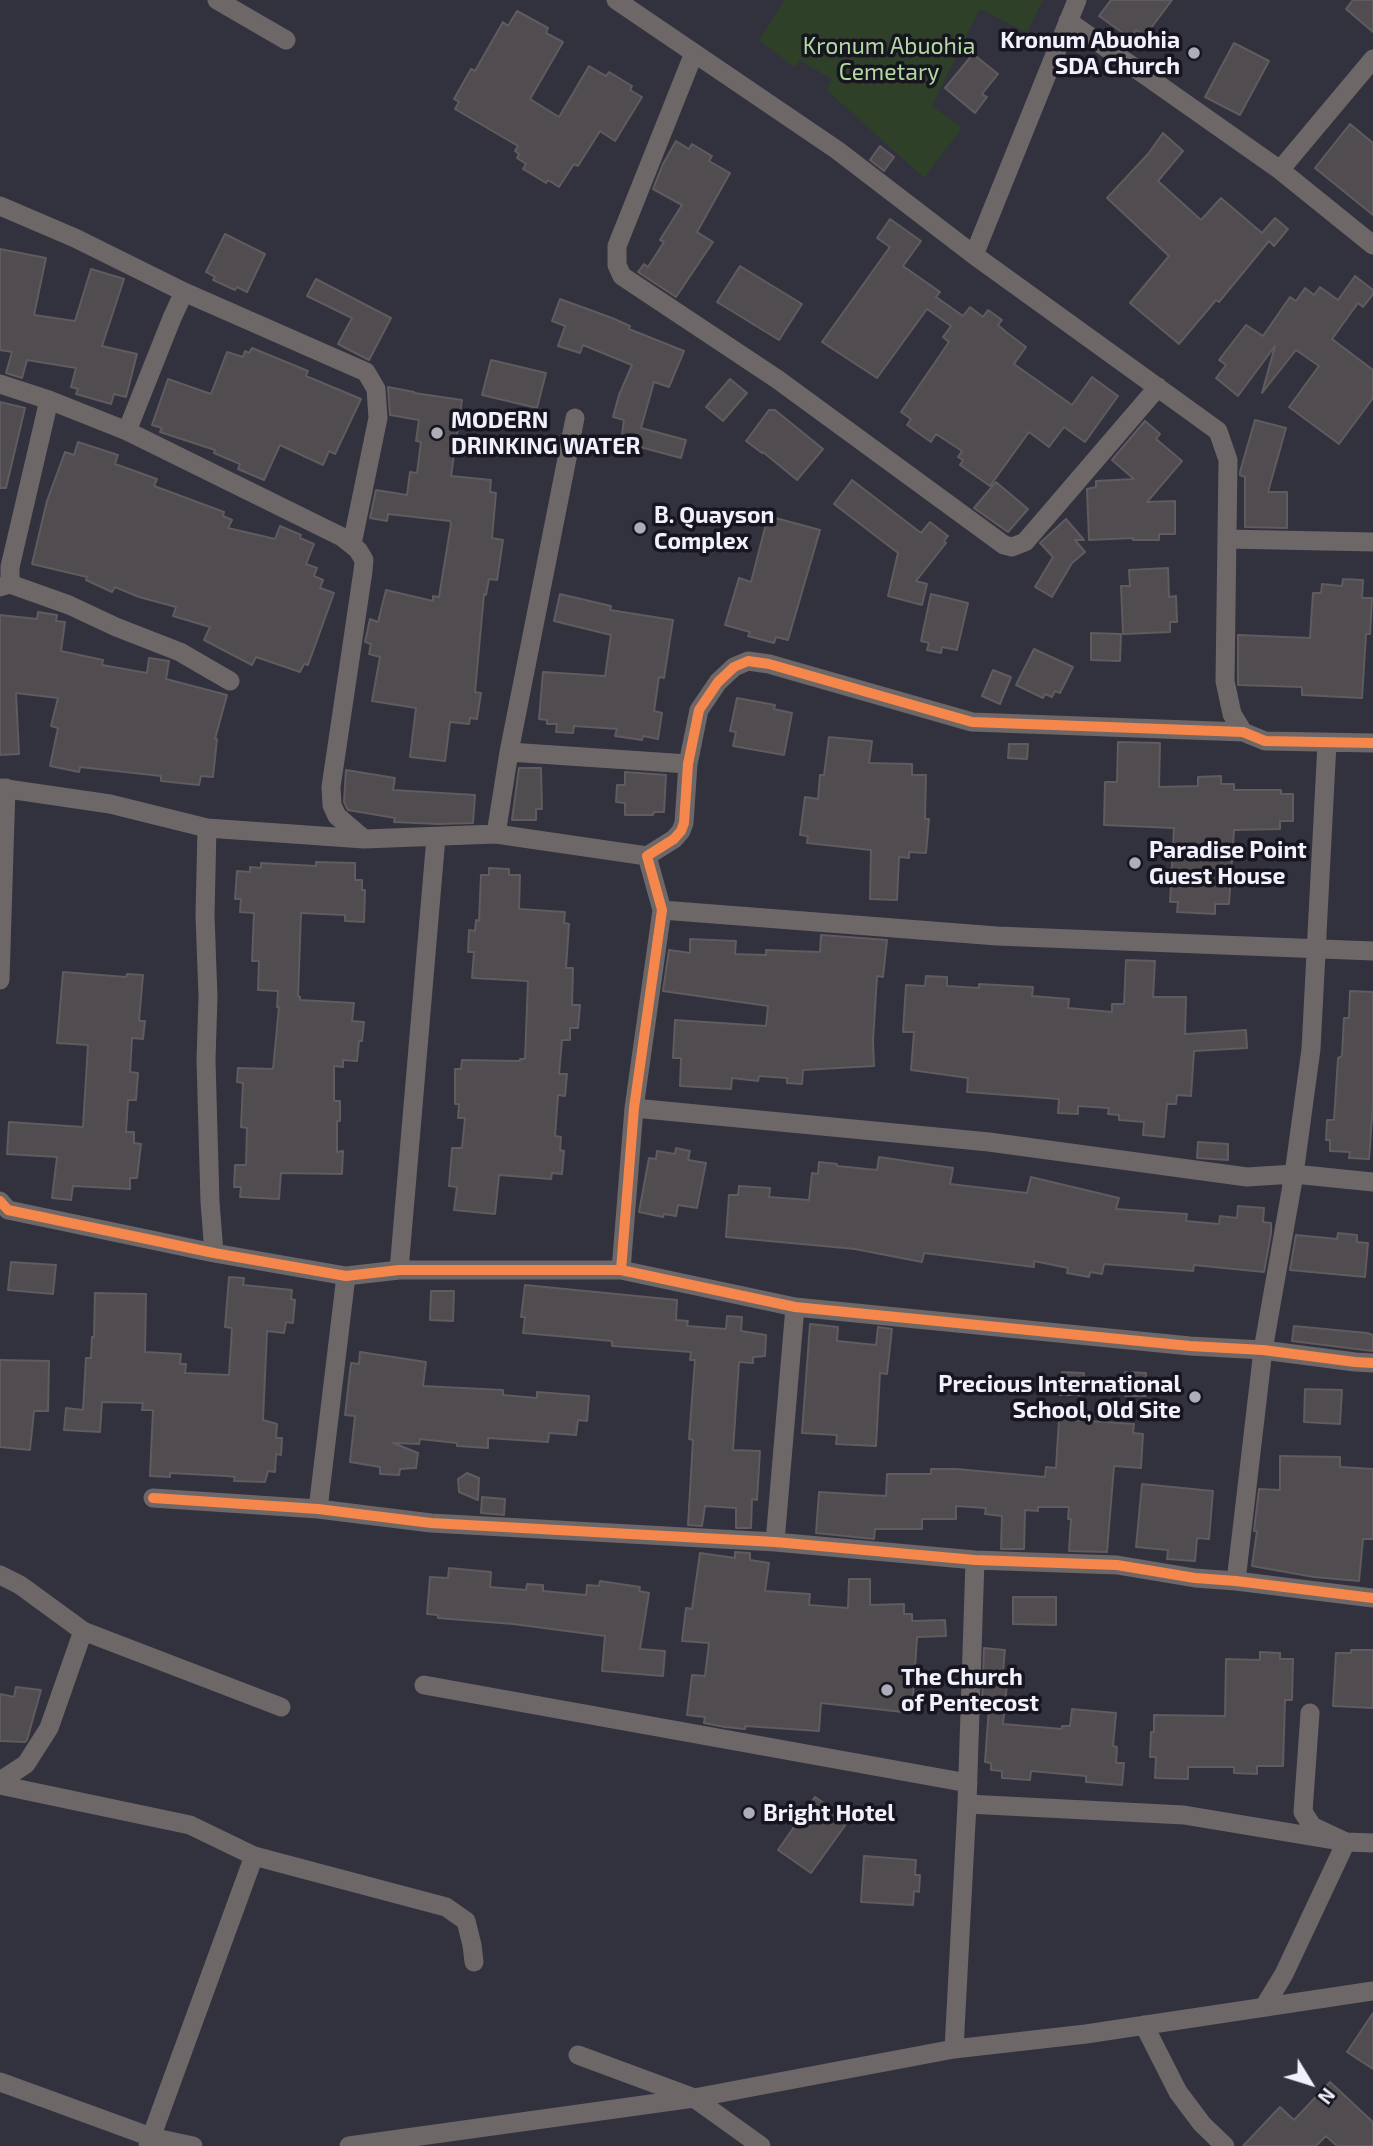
<!DOCTYPE html>
<html>
<head>
<meta charset="utf-8">
<style>
	body { margin:0 }
	#map { position:relative; width:1373px; height:2146px; overflow:hidden; background:#32313e; font-family:"Exo 2",sans-serif }
	canvas { display:block }
	.north { position:absolute; left:1275px; top:2048px; width:70px; height:70px; -webkit-text-stroke:5px #171620; paint-order:stroke; rotate:128deg; font-size:19px; font-weight:700; line-height:28px; text-align:center; color:#f1f1fd }
	.north::after { content:''; display:block; margin:auto; width:24px; height:32px; background:#f1f1fd; clip-path:polygon(50% 0,100% 100%,50% 72%,0 100%) }
</style>
</head>
<body>
<div id="map">
<canvas width="1373" height="2146"></canvas>
<div class="north">N</div>
</div>
<script>
const c = document.querySelector('canvas').getContext('2d');
c.lineJoin = 'round';
function fillPath(path, color) {
  c.fillStyle = color;
  c.fill(path, 'evenodd');
}
function poly(rows) {
  const path = new Path2D();
  for (const r of rows) {
    path.moveTo(r[0], r[1]);
    for (let i = 2; i < r.length; i += 2) path.lineTo(r[i], r[i + 1]);
  }
  return path;
}
function stroke(path, color, width, dash) {
  c.strokeStyle = color;
  c.lineWidth = width;
  c.lineCap = dash ? 'butt' : 'round';
  c.setLineDash(dash || []);
  c.stroke(path);
}
function label(font, color, halo, rows, align = 'center') {
  c.font = font + ' "Exo 2",sans-serif';
  c.lineWidth = 7;
  c.setLineDash([]);
  c.textBaseline = 'middle';
  c.strokeStyle = halo;
  c.fillStyle = color;
  for (const [text, x, y, turn = 0] of rows) {
    c.save();
    c.translate(x, y);
    c.rotate((+turn || 0) * Math.PI / 180);
    c.textAlign = isNaN(turn) ? turn : align;
    if (halo) c.strokeText(text, 0, 0);
    c.fillText(text, 0, 0);
    c.restore();
  }
}
fillPath(poly([
	[784,0,1043,0,1027,33,980,9,932,106,962,128,924,178,827,90,831,79,800,60,795,68,759,40]
]), '#2e4128');
const building = poly([
	[1111,0,1172,0,1145,36,1136,30,1130,38,1099,16,1111,0],
	[1353,0,1373,0,1373,32,1346,9,1353,0],
	[517,11,548,28,546,33,563,42,530,99,559,117,589,66,606,76,609,72,632,86,630,90,642,97,615,141,600,131,578,166,574,164,559,187,548,180,546,183,523,169,526,164,517,158,519,154,515,151,518,146,455,109,459,102,454,99,471,69,475,71,503,22,508,26,517,11],
	[1234,43,1269,61,1240,115,1205,97,1234,43],
	[973,54,998,74,982,94,987,97,975,113,945,88,973,54],
	[1350,124,1373,143,1373,215,1315,168,1350,124],
	[1163,133,1183,151,1158,181,1201,220,1221,198,1262,233,1275,218,1288,229,1274,246,1269,241,1219,302,1216,300,1179,344,1130,303,1169,256,1107,198,1148,154,1163,133],
	[676,141,689,149,692,144,712,156,709,161,730,173,697,232,713,242,676,297,638,272,644,264,648,267,664,242,660,240,682,205,653,189,663,164,676,141],
	[880,146,894,157,884,171,870,160,880,146],
	[890,219,921,241,903,266,940,292,936,297,963,316,970,307,983,317,988,310,1002,320,998,325,1006,332,1026,347,1014,364,1072,405,1092,377,1118,396,1085,442,1064,427,1049,447,1029,432,990,486,960,465,963,460,958,457,962,451,936,434,931,442,907,425,911,419,901,412,949,342,943,337,951,326,927,309,877,378,822,342,890,247,877,238,890,219],
	[225,234,265,254,247,292,237,287,235,290,213,280,215,277,206,272,225,234],
	[0,249,46,258,34,315,75,321,91,269,124,279,102,346,137,354,126,397,114,394,111,404,76,394,78,389,71,387,76,368,27,360,22,378,6,373,12,352,0,350,0,249],
	[740,266,802,304,779,340,717,302,740,266],
	[1355,276,1373,290,1373,294,1363,307,1358,303,1332,339,1373,370,1373,398,1339,444,1289,407,1319,366,1296,350,1262,393,1275,346,1238,396,1216,378,1226,365,1219,360,1246,325,1263,336,1290,297,1296,301,1305,288,1314,295,1320,287,1338,300,1355,276],
	[316,279,391,318,369,360,338,344,352,318,307,296,316,279],
	[560,299,612,318,630,326,629,329,684,351,669,387,654,382,641,428,686,440,681,458,621,442,624,420,613,417,619,395,632,365,583,345,580,353,558,346,565,326,552,321,560,299],
	[252,348,308,371,306,376,361,399,335,454,329,451,323,465,280,445,264,480,238,469,240,464,214,453,215,450,160,432,162,428,152,425,168,379,211,394,227,352,243,357,245,351,249,353,252,348],
	[491,360,546,373,537,408,482,395,491,360],
	[730,379,747,393,723,421,706,407,730,379],
	[388,387,414,392,414,393,462,400,451,476,491,480,490,492,496,493,492,538,503,540,497,580,489,579,486,595,484,594,475,692,481,693,477,719,470,718,469,724,450,722,445,761,410,757,416,708,372,701,380,657,369,654,371,644,365,642,370,619,378,622,386,590,433,601,433,596,439,597,451,524,450,521,388,514,387,521,370,518,376,490,407,495,410,472,417,473,421,442,416,441,419,420,390,415,388,387],
	[0,402,25,408,6,488,0,488,0,402],
	[769,410,775,410,823,449,797,480,763,452,762,453,746,441,769,410],
	[1255,420,1286,428,1268,492,1287,492,1287,528,1245,527,1245,477,1240,475,1240,472,1255,420],
	[1145,421,1160,434,1156,439,1182,461,1147,502,1175,501,1175,534,1159,534,1159,540,1133,540,1133,538,1089,540,1087,489,1096,487,1096,481,1134,479,1112,460,1145,421],
	[78,442,118,455,115,464,157,479,154,486,224,512,223,516,232,520,228,528,275,539,280,526,301,535,300,538,314,544,306,564,317,568,314,576,323,580,320,588,334,593,308,665,304,664,300,672,256,657,252,665,204,640,210,627,173,616,176,607,139,597,115,587,112,592,86,580,87,577,32,564,47,501,65,452,74,455,78,442],
	[852,480,921,533,930,522,948,536,944,541,946,543,916,581,927,584,922,605,888,596,898,553,834,504,852,480],
	[996,482,1028,509,1008,532,974,508,996,482],
	[768,516,820,530,788,640,776,637,774,643,748,636,750,632,725,625,739,578,751,582,768,516],
	[1066,519,1084,540,1075,540,1085,552,1072,563,1052,597,1035,587,1053,557,1040,543,1066,519],
	[1168,568,1169,597,1176,596,1177,622,1170,622,1170,632,1123,634,1121,586,1130,586,1129,570,1168,568],
	[1343,579,1363,580,1362,598,1372,598,1370,634,1366,634,1362,698,1302,695,1302,687,1238,685,1238,635,1310,638,1313,593,1321,593,1322,584,1342,586,1343,579],
	[560,594,611,606,610,610,673,620,664,678,659,677,654,711,662,713,658,739,643,736,642,740,615,736,617,729,574,726,573,733,556,732,557,724,547,724,547,720,539,719,543,672,605,676,611,635,554,621,560,594],
	[931,594,968,603,957,650,942,647,941,653,927,650,929,643,921,641,931,594],
	[38,612,57,615,56,621,65,622,61,651,103,660,102,665,147,673,149,658,169,661,166,679,227,695,215,739,217,739,213,777,201,776,199,785,161,781,161,776,80,767,79,772,50,766,58,728,51,726,58,698,16,693,19,754,0,755,0,615,37,619,38,612],
	[1091,633,1121,634,1120,661,1091,660,1091,633],
	[1034,649,1073,667,1060,693,1055,691,1052,697,1045,694,1043,698,1016,685,1034,649],
	[993,670,1011,677,1000,704,982,696,993,670],
	[737,698,775,705,774,709,792,713,784,755,733,746,736,732,730,731,737,698],
	[829,737,872,741,869,763,912,764,912,775,926,775,925,819,929,819,926,853,909,852,909,858,899,857,897,900,870,899,871,850,807,843,808,836,800,835,805,797,818,799,820,775,824,775,829,737],
	[1118,742,1160,743,1159,787,1198,786,1198,777,1221,776,1221,784,1234,784,1234,790,1281,790,1281,794,1293,794,1293,821,1280,821,1280,829,1234,830,1229,904,1215,904,1215,914,1177,912,1178,902,1170,902,1174,828,1104,825,1105,782,1117,782,1118,742],
	[1009,744,1028,744,1027,759,1008,758,1009,744],
	[519,768,541,768,542,809,536,809,536,820,512,820,519,768],
	[346,770,395,778,393,790,475,795,473,823,438,824,394,822,395,818,348,810,344,802,346,770],
	[625,772,666,775,664,812,654,812,653,815,625,815,625,803,616,802,617,785,625,785,625,772],
	[316,862,355,863,355,880,362,880,362,890,365,890,364,922,345,921,345,915,301,913,298,996,300,997,300,1000,354,1003,352,1021,364,1022,362,1041,359,1041,357,1061,343,1060,343,1067,334,1066,334,1101,340,1101,340,1121,337,1121,337,1152,343,1151,342,1174,281,1173,279,1199,240,1197,241,1187,234,1187,235,1165,246,1165,247,1128,241,1127,243,1083,237,1082,238,1068,273,1069,279,1007,277,1007,278,991,258,990,259,961,252,961,254,913,240,912,241,899,235,899,237,871,250,872,250,867,261,868,261,863,316,866,316,862],
	[489,868,509,869,509,875,520,875,519,909,565,912,564,923,569,924,566,968,573,968,572,1005,580,1005,578,1028,570,1028,570,1040,562,1040,559,1074,567,1074,565,1096,558,1095,555,1136,561,1137,560,1150,564,1151,562,1174,552,1173,551,1179,499,1175,495,1214,454,1210,457,1187,449,1186,452,1148,462,1148,465,1118,458,1118,459,1104,455,1104,455,1069,461,1069,462,1060,520,1061,520,1059,525,1059,528,981,472,978,474,952,468,952,469,930,475,931,476,920,479,921,481,875,489,875,489,868],
	[821,935,887,940,883,977,877,976,873,1041,874,1066,803,1070,802,1084,787,1083,787,1078,759,1076,758,1081,732,1078,731,1089,680,1086,681,1058,673,1058,675,1020,766,1026,768,1006,663,991,669,950,690,953,690,939,736,941,735,954,766,955,766,950,820,952,821,935],
	[1126,960,1155,961,1153,997,1186,997,1185,1034,1246,1030,1247,1048,1194,1051,1191,1096,1177,1095,1176,1104,1167,1104,1164,1137,1143,1135,1144,1122,1119,1120,1119,1115,1108,1114,1109,1108,1078,1106,1078,1114,1058,1113,1059,1099,967,1092,968,1078,911,1070,914,1032,903,1032,906,985,925,986,926,976,947,977,947,986,979,988,979,984,1033,987,1032,996,1069,999,1068,1008,1112,1012,1112,1004,1124,1004,1126,960],
	[63,972,126,977,127,974,143,975,139,1021,145,1021,143,1039,132,1038,130,1072,138,1073,136,1100,128,1100,126,1132,134,1132,134,1143,141,1144,137,1178,130,1178,130,1189,73,1186,71,1200,52,1198,57,1157,7,1154,9,1122,83,1127,88,1045,57,1043,63,972],
	[1350,991,1373,992,1373,1103,1369,1159,1349,1158,1350,1152,1330,1151,1330,1140,1326,1140,1327,1120,1334,1120,1338,1058,1342,1056,1344,1018,1349,1018,1350,991],
	[1198,1142,1228,1144,1228,1160,1197,1158,1198,1142],
	[676,1148,690,1151,688,1160,706,1163,697,1208,678,1205,676,1216,664,1214,663,1217,639,1212,649,1158,656,1159,657,1151,675,1154,676,1148],
	[879,1157,953,1168,950,1184,1027,1193,1031,1177,1119,1198,1116,1209,1187,1214,1186,1221,1219,1224,1220,1216,1237,1218,1238,1206,1264,1208,1263,1222,1271,1223,1271,1233,1264,1272,1194,1265,1193,1271,1104,1264,1102,1274,1090,1272,1089,1277,1067,1273,1068,1268,1034,1261,1034,1267,924,1253,922,1262,855,1249,726,1237,729,1195,738,1195,739,1186,770,1188,769,1197,809,1200,812,1173,818,1174,819,1162,837,1164,837,1166,877,1170,879,1157],
	[1338,1233,1357,1235,1357,1242,1368,1243,1365,1277,1290,1270,1296,1235,1337,1239,1338,1233],
	[11,1262,56,1265,53,1294,8,1290,11,1262],
	[229,1277,244,1278,243,1285,292,1290,291,1299,295,1300,293,1323,286,1322,284,1333,267,1331,263,1420,277,1424,276,1438,282,1438,281,1455,276,1454,275,1472,268,1471,265,1482,234,1481,235,1477,227,1476,170,1473,170,1477,150,1476,153,1410,142,1410,143,1403,102,1402,100,1432,64,1430,66,1408,83,1410,86,1358,91,1358,92,1337,94,1337,95,1293,146,1294,145,1352,181,1354,180,1364,186,1364,185,1373,229,1375,232,1328,225,1327,229,1277],
	[525,1285,677,1300,676,1320,688,1321,687,1326,726,1329,727,1316,742,1317,741,1331,766,1335,765,1356,753,1357,753,1363,739,1362,733,1450,760,1451,757,1500,752,1499,751,1528,736,1528,736,1508,705,1506,702,1526,688,1525,693,1440,689,1439,695,1360,690,1360,691,1352,612,1346,612,1341,523,1333,525,1317,521,1317,525,1285],
	[431,1291,454,1291,453,1321,430,1320,431,1291],
	[810,1324,838,1327,837,1341,876,1345,878,1327,892,1329,887,1374,880,1373,876,1446,836,1444,837,1435,802,1433,810,1324],
	[1294,1326,1367,1333,1373,1335,1373,1351,1292,1341,1294,1326],
	[360,1352,426,1362,423,1386,503,1390,503,1395,537,1398,537,1392,589,1396,587,1421,578,1420,576,1435,549,1433,548,1442,488,1438,488,1448,457,1446,457,1443,420,1439,419,1444,393,1443,418,1453,416,1468,400,1469,399,1475,380,1474,380,1467,350,1462,355,1416,345,1415,351,1363,359,1364,360,1352],
	[0,1360,49,1361,48,1411,34,1411,30,1450,0,1447,0,1360],
	[1062,1372,1084,1373,1083,1395,1060,1395,1062,1372],
	[1125,1372,1146,1373,1146,1396,1125,1396,1125,1372],
	[1305,1389,1342,1390,1340,1424,1304,1422,1305,1389],
	[1059,1419,1134,1424,1133,1433,1143,1434,1141,1468,1114,1466,1107,1552,1069,1551,1071,1519,1068,1519,1069,1507,1038,1507,1038,1511,1025,1510,1024,1549,1001,1549,1002,1516,985,1514,986,1508,956,1506,956,1519,922,1519,922,1529,875,1529,874,1539,816,1533,819,1492,886,1496,887,1474,931,1474,931,1469,956,1469,1045,1477,1046,1467,1056,1468,1059,1419],
	[1280,1456,1340,1457,1340,1467,1373,1469,1373,1539,1363,1539,1359,1581,1314,1577,1252,1566,1257,1531,1254,1531,1259,1489,1280,1490,1280,1456],
	[467,1473,479,1478,478,1500,459,1492,458,1479,467,1473],
	[1142,1484,1213,1491,1209,1539,1197,1538,1195,1561,1167,1559,1168,1550,1136,1547,1142,1484],
	[482,1497,505,1499,504,1515,481,1513,482,1497],
	[735,1552,750,1553,750,1560,769,1563,765,1591,810,1594,809,1605,848,1608,849,1579,870,1579,870,1605,904,1604,904,1614,912,1614,912,1621,945,1620,946,1636,917,1637,912,1713,821,1703,819,1731,745,1726,745,1729,725,1727,704,1723,705,1717,687,1715,692,1675,705,1676,709,1643,682,1641,686,1608,692,1609,700,1553,735,1558,735,1552],
	[449,1568,491,1572,490,1587,526,1590,527,1584,543,1585,543,1591,586,1595,587,1585,599,1586,600,1581,640,1587,639,1591,649,1593,640,1649,665,1651,663,1676,602,1671,605,1636,513,1624,438,1618,438,1615,427,1614,430,1577,448,1578,449,1568],
	[1013,1597,1056,1597,1056,1625,1013,1624,1013,1597],
	[984,1648,1005,1650,1003,1672,1008,1673,1003,1724,1062,1729,1062,1726,1070,1726,1072,1709,1116,1713,1113,1746,1117,1747,1116,1763,1124,1763,1122,1785,1086,1782,1086,1776,1031,1771,1030,1780,1002,1778,1002,1771,991,1770,991,1763,985,1762,989,1707,982,1706,984,1648],
	[1351,1650,1373,1650,1373,1708,1333,1706,1336,1653,1351,1653,1351,1650],
	[1260,1652,1280,1653,1280,1659,1293,1659,1292,1700,1285,1700,1283,1766,1257,1766,1257,1774,1234,1773,1234,1767,1188,1767,1188,1779,1155,1778,1156,1757,1150,1757,1151,1732,1154,1732,1154,1715,1225,1716,1226,1659,1260,1660,1260,1652],
	[16,1687,41,1690,27,1740,25,1742,0,1741,0,1694,14,1697,16,1687],
	[815,1797,849,1820,811,1873,778,1850,815,1797],
	[864,1856,916,1860,915,1875,920,1875,919,1892,914,1891,913,1905,861,1902,864,1856],
	[1373,2013,1373,2069,1347,2052,1373,2013],
	[1330,2082,1373,2122,1373,2146,1337,2146,1326,2136,1316,2146,1243,2146,1280,2107,1294,2120,1330,2082]
]);
fillPath(building, '#504c4f');
stroke(building, '#5f5b5e', 2);
stroke(poly([
	[217,0,286,40],
	[616,0,837,150,974,255,1218,431,1228,460,1225,681,1232,714,1243,732],
	[1068,21,1280,170,1373,245],
	[694,53,617,246,617,265,622,276,777,379,1004,545,1012,547,1025,542,1158,387],
	[1280,170,1373,59],
	[0,206,75,238,184,292],
	[974,255,1077,0],
	[0,384,49,400,127,431,342,537,358,550,364,560,363,571,331,787,332,805,337,816,364,839],
	[127,431,172,318,184,292,366,372,376,389,378,418,352,544],
	[1227,539,1373,542],
	[10,584,69,605,116,627,180,652,230,681],
	[0,587,10,584,10,567,49,400],
	[509,752,688,764],
	[0,788,110,804,207,828,364,839,496,834,647,856],
	[207,828,205,915,208,997,206,1060,210,1202,214,1253],
	[496,834,509,752,575,418],
	[662,910,997,936,1373,951],
	[0,980,6,788],
	[634,1108,989,1142,1247,1177,1294,1174,1373,1182],
	[0,1201,8,1210,214,1253,346,1276,399,1270,621,1270,795,1307,1190,1346,1263,1350,1355,1362,1373,1363],
	[399,1270,436,837],
	[621,1270,634,1108,662,910,647,856,674,839,681,831,684,823,688,764,699,710,718,682,734,667,748,661,769,664,972,722,1243,732,1265,741,1373,743],
	[153,1498,318,1509,431,1523,775,1542,975,1560,1117,1565,1195,1578,1236,1581,1373,1598],
	[318,1509,346,1276],
	[775,1542,795,1307],
	[0,1575,20,1585,83,1631,49,1728,26,1764,0,1781],
	[1236,1581,1263,1350,1294,1174,1311,1049,1327,743],
	[83,1631,281,1707],
	[424,1685,968,1783],
	[0,1785,190,1825,254,1856,446,1907,466,1921,472,1945,474,1962],
	[967,1804,1184,1815,1346,1842,1373,1843],
	[1264,2007,1284,1974,1346,1842,1312,1826,1303,1812,1310,1713],
	[1144,2025,1178,2092,1202,2124,1225,2146],
	[954,2049,967,1804,975,1560],
	[578,2055,694,2098,761,2146],
	[0,2082,151,2137,193,2146],
	[148,2146,254,1856],
	[349,2146,694,2098,954,2049,1086,2034,1373,1991]
]), '#6e6768', 19);
stroke(poly([
	[0,1201,8,1210,214,1253,346,1276,399,1270,621,1270,795,1307,1190,1346,1263,1350,1355,1362,1373,1363],
	[621,1270,634,1108,662,910,647,856,674,839,681,831,684,823,688,764,699,710,718,682,734,667,748,661,769,664,972,722,1243,732,1265,741,1373,743],
	[153,1498,318,1509,431,1523,775,1542,975,1560,1117,1565,1195,1578,1236,1581,1373,1598]
]), '#f5874c', 10);
for (const [x, y, r, color] of [
	[1194,53,7,"#aeaeba"],
	[437,433,7,"#aeaeba"],
	[640,528,7,"#aeaeba"],
	[1135,863,7,"#aeaeba"],
	[1195,1397,7,"#aeaeba"],
	[887,1690,7,"#aeaeba"],
	[749,1813,7,"#aeaeba"]
]) {
  const dot = new Path2D();
  dot.arc(x, y, r, 0, 2 * Math.PI);
  c.fillStyle = color;
  c.fill(dot);
  stroke(dot, '#171620', 2.5);
}
label('bold 23px', '#f1f1fd', '#171620', [
	["Kronum Abuohia",1180,40,"right"],
	["SDA Church",1180,66,"right"],
	["MODERN",451,420],
	["DRINKING WATER",451,446],
	["B. Quayson",654,515],
	["Complex",654,541],
	["Paradise Point",1149,850],
	["Guest House",1149,876],
	["Precious International",1181,1384,"right"],
	["School, Old Site",1181,1410,"right"],
	["The Church",901,1677],
	["of Pentecost",901,1703],
	["Bright Hotel",763,1813]
], 'left');
label('23px', '#b1d9a0', '#171620', [
	["Kronum Abuohia",889,46],
	["Cemetary",889,72]
]);
</script>
</body>
</html>
